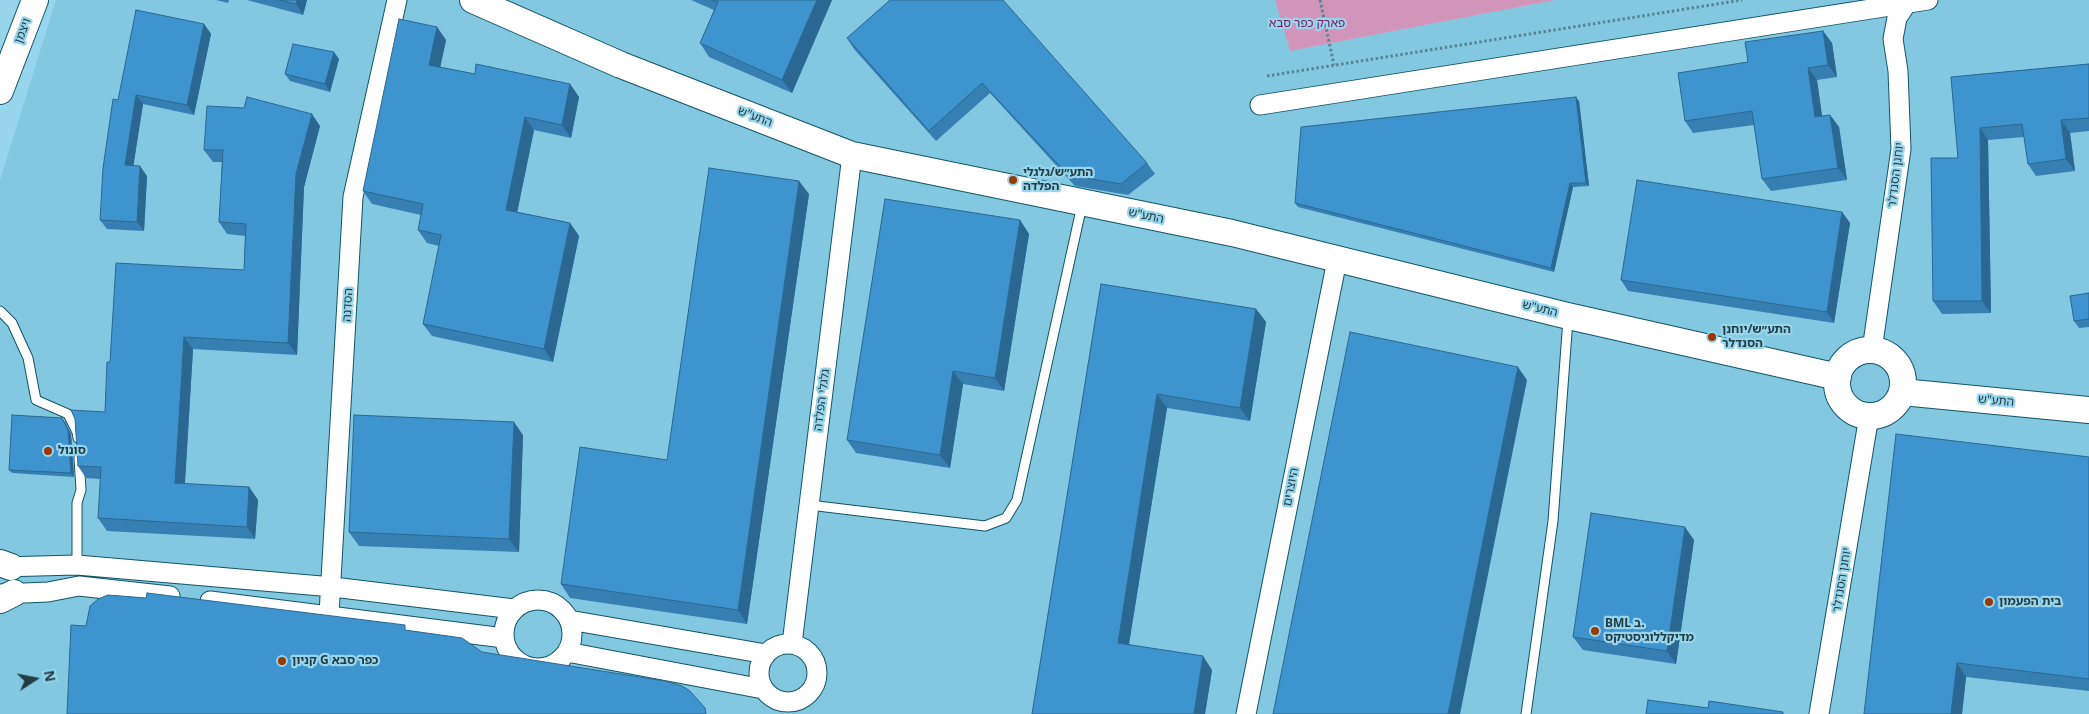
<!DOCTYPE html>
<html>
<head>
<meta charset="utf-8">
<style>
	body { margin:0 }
	#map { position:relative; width:2089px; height:714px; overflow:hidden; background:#97d5ec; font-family:"Noto Sans",sans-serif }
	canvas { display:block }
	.north { position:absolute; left:10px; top:654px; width:50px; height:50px; -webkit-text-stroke:4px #97d5ec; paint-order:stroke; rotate:79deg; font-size:14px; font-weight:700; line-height:20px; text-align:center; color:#223c45 }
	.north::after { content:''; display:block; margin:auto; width:18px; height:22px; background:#223c45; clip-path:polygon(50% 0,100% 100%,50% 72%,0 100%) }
</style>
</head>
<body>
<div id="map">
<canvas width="2089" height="714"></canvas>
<div class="north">N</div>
</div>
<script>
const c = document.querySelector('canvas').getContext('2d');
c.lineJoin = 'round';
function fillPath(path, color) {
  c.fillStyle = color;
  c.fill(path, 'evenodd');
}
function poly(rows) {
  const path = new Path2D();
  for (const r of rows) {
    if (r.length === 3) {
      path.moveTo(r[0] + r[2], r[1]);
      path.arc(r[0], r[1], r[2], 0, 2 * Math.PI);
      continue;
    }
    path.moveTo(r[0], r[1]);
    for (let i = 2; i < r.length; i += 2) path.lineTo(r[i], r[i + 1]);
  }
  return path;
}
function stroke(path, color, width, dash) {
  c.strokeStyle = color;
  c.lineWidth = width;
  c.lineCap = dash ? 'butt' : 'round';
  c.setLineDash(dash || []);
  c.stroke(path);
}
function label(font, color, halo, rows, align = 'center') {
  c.font = font + ' "Noto Sans","Noto Sans Hebrew",sans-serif';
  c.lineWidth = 4.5;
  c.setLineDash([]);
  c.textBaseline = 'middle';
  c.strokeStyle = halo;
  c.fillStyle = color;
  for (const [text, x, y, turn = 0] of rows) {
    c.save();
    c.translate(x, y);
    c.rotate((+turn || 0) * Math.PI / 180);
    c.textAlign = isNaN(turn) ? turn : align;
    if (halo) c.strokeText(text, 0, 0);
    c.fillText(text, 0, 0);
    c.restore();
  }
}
fillPath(poly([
	[56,0,1275,0,1290,51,1555,0,2089,0,2089,714,0,714,0,180]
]), '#82c8e1');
fillPath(poly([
	[1275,0,1555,0,1290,51]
]), '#d295ba');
const lane = poly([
	[0,311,12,323,28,358,36,400,68,414,77,432,78,438],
	[809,505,985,526,1006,518,1017,500,1082,205],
	[77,565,77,503,81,490,79,458],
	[1526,714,1553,521,1568,319]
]);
const street = poly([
	[1260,105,1928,0],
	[1872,350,1901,149,1898,71,1893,39,1897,18,1907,3],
	[0,567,77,565,333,587,514,609],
	[1,594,48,592,79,586,170,596],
	[538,634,34],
	[210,601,504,638],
	[329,614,353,197,397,0],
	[569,620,766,654],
	[788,673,29],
	[792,644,852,155],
	[567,652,763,689],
	[1246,714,1337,260],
	[1819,714,1869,416]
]);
const secondary = poly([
	[473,0,621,65,852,155,1232,233,1568,316,1838,377],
	[0,91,35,0],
	[1870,383,33],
	[1902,392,2089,410],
	[0,563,11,567],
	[0,600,14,593]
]);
stroke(lane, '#135568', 11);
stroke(street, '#135568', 21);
stroke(secondary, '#135568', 28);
stroke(poly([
	[1320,0,1334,65],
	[1267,76,1742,0]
]), '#598493', 3, [2.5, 2.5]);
stroke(lane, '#fff', 9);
stroke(street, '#fff', 19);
stroke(secondary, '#fff', 26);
fillPath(poly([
	[216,0,229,0,228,3],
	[247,0,307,0,303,15],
	[691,0,832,0,792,93,709,57,700,43,714,10],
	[890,0,1147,163,1155,174,1128,195,1075,186,990,93,936,141,854,49,847,38],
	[204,24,211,34,194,115,143,104,133,166,147,176,144,231,107,229,100,220,118,100],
	[437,27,446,40,440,67,475,74,570,84,579,97,571,138,534,130,517,212,570,223,579,236,553,362,432,336,423,324,439,246,427,243,418,230,421,215,372,204,363,191],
	[1823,31,1832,43,1837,77,1817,80,1822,116,1830,115,1839,127,1847,180,1771,191,1762,179,1754,125,1693,133,1685,121,1748,62],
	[339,59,330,92,290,81,285,74],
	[2089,64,2089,131,2070,133,2075,171,2036,176,2028,164,2024,137,1988,140,1991,313,1942,314,1933,301,1958,158,1951,77],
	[1579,101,1589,186,1573,187,1554,272,1298,207,1295,203],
	[320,126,304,187,297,355,193,349,185,484,249,487,258,500,255,539,107,531,98,518,101,479,86,478,78,466,105,412,110,362,244,270,245,236,227,234,219,222,222,162,213,162,204,150],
	[809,194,747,624,570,598,561,584,667,460],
	[1842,212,1850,223,1834,323,1628,291,1621,280],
	[1020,220,1029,234,1004,391,963,384,950,468,856,453,847,440],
	[1101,284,1256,309,1266,322,1250,421,1167,408,1129,644,1212,670,1205,714,1032,714],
	[2089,293,2089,327,2079,328,2074,321],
	[65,421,71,434,74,477,12,473,9,470],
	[523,435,519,552,359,546,349,532],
	[2089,457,2089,691,1966,677,1962,714,1864,714],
	[1694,540,1676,664,1583,650,1573,637]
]), '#357fb2');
fillPath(poly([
	[297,0,307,0,303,15,296,4],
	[817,0,832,0,792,93,782,80],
	[204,24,211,34,194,115,187,105],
	[437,27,446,40,438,78,429,65],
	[1823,31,1832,43,1837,77,1828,65],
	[334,52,339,59,330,92,325,84],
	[1808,68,1817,80,1824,130,1815,117],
	[570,84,579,97,571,138,562,125],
	[136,95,143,104,132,175,125,165],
	[1576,97,1579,101,1589,186,1586,183],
	[312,114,320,126,304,187,297,355,288,343,296,174],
	[1830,115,1839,127,1847,180,1838,168],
	[525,117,534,130,515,223,506,210],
	[2061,120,2070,133,2075,171,2066,159],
	[1980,128,1988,140,1991,313,1982,301],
	[140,166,147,176,144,231,137,222],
	[799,181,809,194,747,624,738,610],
	[1570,183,1573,187,1554,272,1551,268],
	[1842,212,1850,223,1834,323,1827,312],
	[1020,220,1029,234,1004,391,995,378],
	[570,223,579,236,553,362,544,349],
	[1256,309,1266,322,1250,421,1240,408],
	[184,337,193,349,184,496,175,483],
	[1518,367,1527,380,1460,714,1448,714],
	[953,371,963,384,950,468,940,455],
	[1157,394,1167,408,1127,656,1118,643],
	[62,418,71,434,74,477,71,473],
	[514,422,523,435,519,552,509,539],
	[249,487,258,500,255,539,247,527],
	[1685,527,1694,540,1676,664,1667,651],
	[1203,656,1212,670,1205,714,1194,714],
	[1957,663,1966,677,1962,714,1951,714]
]), '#2b6891');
const building = poly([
	[280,0,297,0,296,4,280,0],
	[712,0,817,0,782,80,700,43,718,2,712,0],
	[890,0,1003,0,1147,163,1121,184,1068,175,982,83,929,131,847,38,890,0],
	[136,10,204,24,187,105,136,95,125,165,140,166,137,222,100,220,103,168,113,99,118,100,136,10],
	[399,19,437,27,429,65,475,74,476,64,570,84,562,125,525,117,506,210,570,223,544,349,423,324,441,235,418,230,423,204,363,191,399,19],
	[1823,31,1828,65,1808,68,1815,117,1830,115,1838,168,1762,179,1752,111,1685,121,1678,73,1748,62,1745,42,1823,31],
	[293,44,334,52,325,84,285,74,293,44],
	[2089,64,2089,118,2061,120,2066,159,2028,164,2022,124,1980,128,1982,301,1933,301,1931,158,1958,158,1951,77,2089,64],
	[247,97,312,114,296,174,288,343,184,337,175,483,249,487,247,527,98,518,101,467,78,466,75,419,71,410,105,412,107,362,110,362,116,263,244,270,246,224,219,222,223,150,204,150,207,106,244,108,247,97],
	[1576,97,1586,183,1570,183,1551,268,1295,203,1301,127,1576,97],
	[709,168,799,181,738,610,561,584,580,447,667,460,709,168],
	[1637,180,1842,212,1827,312,1621,280,1637,180],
	[885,199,1020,220,995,378,953,371,940,455,847,440,885,199],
	[1101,284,1256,309,1240,408,1157,394,1118,643,1203,656,1194,714,1032,714,1101,284],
	[2089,293,2089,319,2074,321,2070,296,2089,293],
	[1350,332,1518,367,1448,714,1273,714,1350,332],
	[12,415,62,418,68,430,71,473,9,470,12,415],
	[354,415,514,422,509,539,349,532,354,415],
	[1896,434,2089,457,2089,679,1957,663,1951,714,1864,714,1896,434],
	[1591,513,1685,527,1667,651,1573,637,1591,513],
	[147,593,405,625,405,630,462,638,482,652,665,681,682,686,690,691,705,708,706,714,67,714,71,625,86,626,90,606,98,599,108,595,146,598,147,593],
	[1648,700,1708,708,1709,701,1783,712,1783,714,1646,714,1648,700]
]);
fillPath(building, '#3e94cf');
stroke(building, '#2b6891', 1);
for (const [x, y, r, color] of [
	[1013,180,5,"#9c3800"],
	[1712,337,5,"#9c3800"],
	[48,451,5,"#9c3800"],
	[1989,602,5,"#9c3800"],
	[1595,631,5,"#9c3800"],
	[282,661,5,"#9c3800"]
]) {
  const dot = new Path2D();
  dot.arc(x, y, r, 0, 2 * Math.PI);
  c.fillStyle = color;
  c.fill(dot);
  stroke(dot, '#97d5ec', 2);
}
label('12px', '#79175e', '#97d5ec', [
	["פארק כפר סבא",1307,24]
]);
label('12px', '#223c45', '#97d5ec', [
	["ויצמן",23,31,-69],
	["התע\"ש",755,117,21],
	["יוחנן הסנדלר",1896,175,-83],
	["התע\"ש",1146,216,12],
	["הסדנה",348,305,-87],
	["התע\"ש",1540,309,14],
	["גלגלי הפלדה",822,400,-83],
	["התע\"ש",1996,401,5],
	["היוצרים",1291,487,-79],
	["יוחנן הסנדלר",1842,580,-81]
]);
label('bold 12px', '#223c45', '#97d5ec', [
	["התע״ש/גלגלי",1023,173],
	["הפלדה",1023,187],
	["התע״ש/יוחנן",1722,330],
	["הסנדלר",1722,344],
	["סונול",58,451],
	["בית הפעמון",1999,602],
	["BML ב.",1605,624],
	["מדיקללוגיסטיקס",1605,638],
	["קניון G כפר סבא",292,661]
], 'left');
</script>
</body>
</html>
